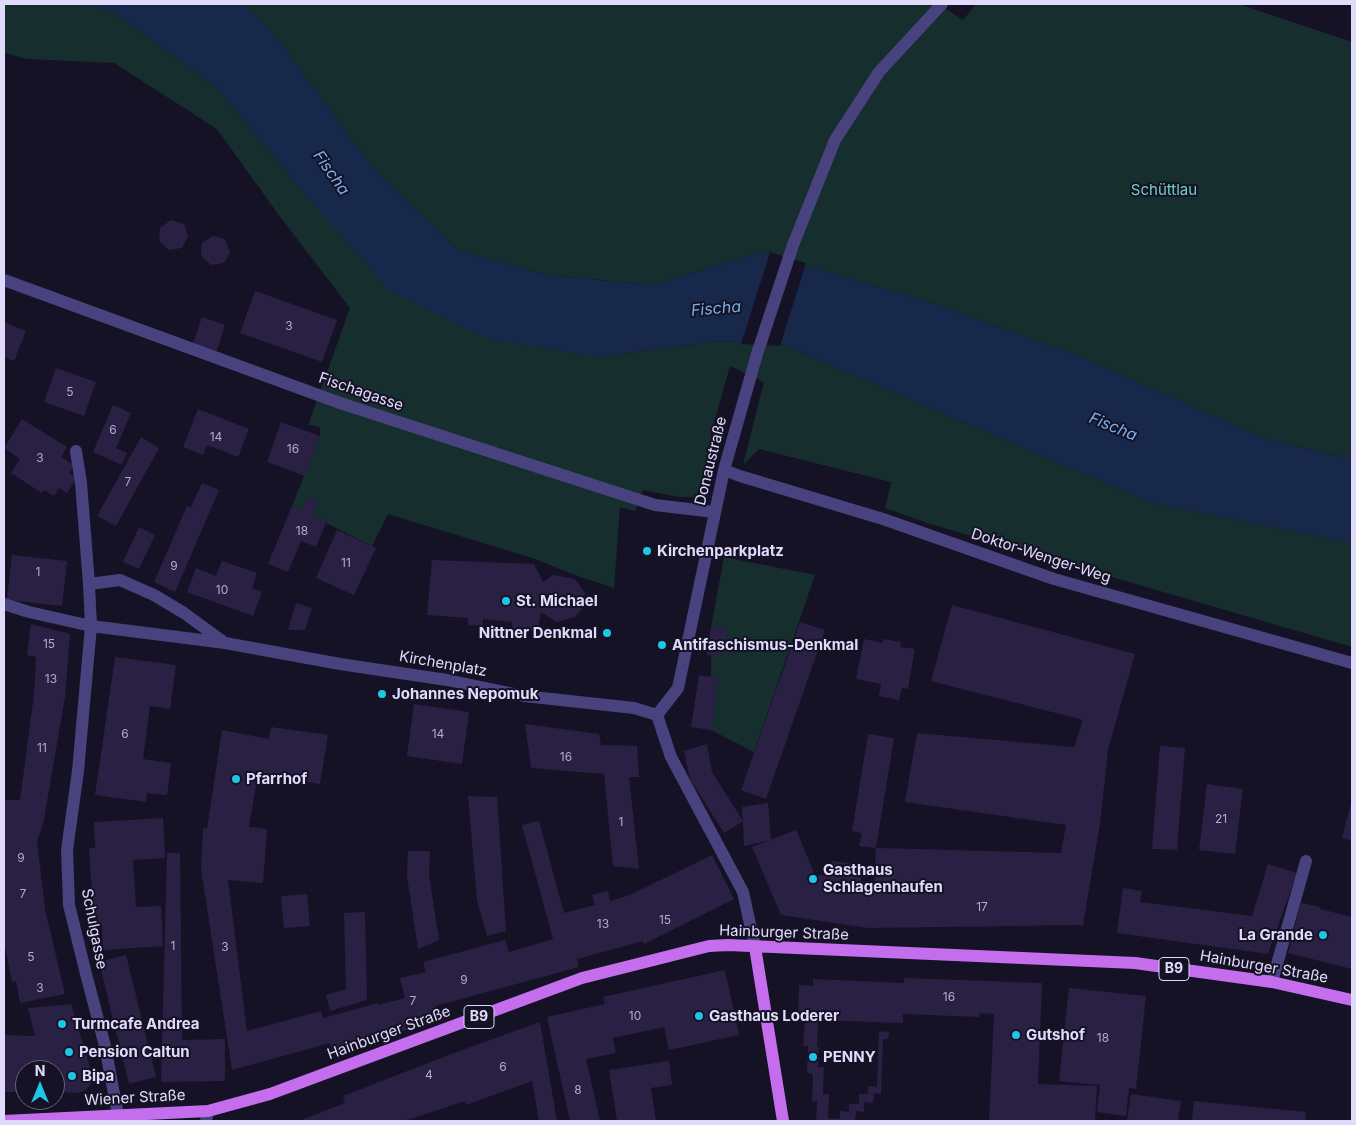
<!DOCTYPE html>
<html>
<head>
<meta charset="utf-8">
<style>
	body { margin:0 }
	#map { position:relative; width:1356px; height:1125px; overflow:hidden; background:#161225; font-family:Inter,sans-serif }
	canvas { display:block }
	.frame { position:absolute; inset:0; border:5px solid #e0dafb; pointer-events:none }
	.north { position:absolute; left:15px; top:1060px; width:50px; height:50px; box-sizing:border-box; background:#161225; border:1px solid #67627b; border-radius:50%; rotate:0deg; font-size:14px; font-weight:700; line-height:20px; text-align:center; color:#e0dafb }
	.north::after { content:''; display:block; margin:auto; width:18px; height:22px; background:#1dc6e4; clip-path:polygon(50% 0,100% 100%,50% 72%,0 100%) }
</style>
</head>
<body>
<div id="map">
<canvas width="1356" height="1125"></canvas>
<div class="frame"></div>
<div class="north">N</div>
</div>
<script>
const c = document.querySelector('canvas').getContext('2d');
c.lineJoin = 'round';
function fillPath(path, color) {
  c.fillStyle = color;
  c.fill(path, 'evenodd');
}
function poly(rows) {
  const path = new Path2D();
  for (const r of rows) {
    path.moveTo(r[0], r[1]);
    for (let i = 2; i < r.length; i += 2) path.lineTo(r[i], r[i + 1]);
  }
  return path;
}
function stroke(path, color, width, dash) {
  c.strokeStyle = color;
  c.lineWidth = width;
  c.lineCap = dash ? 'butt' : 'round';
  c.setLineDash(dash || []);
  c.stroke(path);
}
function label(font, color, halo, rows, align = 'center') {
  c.font = font + ' Inter,sans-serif';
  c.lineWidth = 4;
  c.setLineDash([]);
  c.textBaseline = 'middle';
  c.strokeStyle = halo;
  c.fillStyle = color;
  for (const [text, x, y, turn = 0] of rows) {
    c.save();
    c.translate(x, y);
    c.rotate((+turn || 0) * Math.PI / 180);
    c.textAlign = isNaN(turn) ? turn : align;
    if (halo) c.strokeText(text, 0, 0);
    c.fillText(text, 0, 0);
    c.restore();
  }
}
fillPath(poly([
	[4,4,81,4,113,12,217,87,298,186,597,357,718,341,782,344,1152,503,1352,543,1352,647,927,523,885,508,891,482,759,449,743,465,764,382,730,366,710,437,715,440,699,497,678,497,643,490,635,511,620,507,614,588,578,576,532,558,388,514,372,546,292,506,320,436,320,427,308,425,350,308,278,214,217,129,114,63,27,59,4,53],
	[243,4,938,4,963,20,976,4,1238,4,1352,42,1352,459,1265,439,1083,358,935,304,760,252,654,285,546,275,458,250,373,168,276,37],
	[724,557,815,575,754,752,711,730,711,627]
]), '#162e2e');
fillPath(poly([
	[81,4,243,4,276,37,373,168,458,250,546,275,654,285,760,252,935,304,1083,358,1265,439,1352,459,1352,543,1152,503,782,344,718,341,597,357,486,338,388,289,298,186,217,87,113,12]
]), '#17284a');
fillPath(poly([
	[770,252,806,263,780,346,741,344]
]), '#161225');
fillPath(poly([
	[171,220,184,224,188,236,182,248,169,250,159,241,160,228],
	[213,236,225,239,230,252,224,263,211,265,201,256,202,243],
	[255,291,337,320,322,362,240,333],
	[202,317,225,325,217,351,193,343],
	[4,322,26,331,14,361,4,357],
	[56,368,96,382,84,416,44,402],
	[113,405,131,413,116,448,127,453,122,465,93,452],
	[198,409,249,429,238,457,207,445,203,455,183,447],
	[22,419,67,447,61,457,74,465,69,473,77,478,67,493,59,488,54,496,44,490,42,493,11,473,20,459,4,448],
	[281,422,320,436,305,476,267,462],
	[141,437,159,448,116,526,97,516],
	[202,483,219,490,175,592,154,582,187,506,191,507],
	[308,496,318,501,313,515,327,520,316,547,301,541,288,572,268,564,292,506,302,510],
	[139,527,155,535,139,569,123,562],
	[337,530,376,548,354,595,316,578],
	[12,555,67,561,62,606,7,600],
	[432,560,534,564,543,582,553,575,575,579,585,593,582,609,575,617,557,622,541,612,538,632,512,630,512,622,483,619,483,626,468,625,468,618,427,615],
	[222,561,257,573,252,588,262,592,253,616,187,592,196,568,216,576],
	[296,603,312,608,305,630,288,630],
	[952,605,1135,654,1108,750,1100,824,1083,925,868,928,781,915,752,847,796,830,815,875,829,876,831,861,863,865,861,881,874,883,876,848,1061,853,1066,825,905,802,917,733,1074,747,1083,720,931,681],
	[800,622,825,630,766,799,741,790],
	[31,624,70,634,65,697,43,825,37,840,45,909,65,994,20,1003,16,981,12,982,4,941,4,800,20,800,34,695,36,657,27,655],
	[711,627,728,629,723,657,707,655],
	[864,639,883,643,883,639,901,642,900,647,915,649,908,689,902,688,899,700,879,696,881,684,856,679],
	[115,657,176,665,170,709,150,706,143,759,171,763,167,795,147,793,146,802,95,795],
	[699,675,719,678,711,730,691,727],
	[414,704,469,712,462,764,407,756],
	[525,724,599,734,601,745,637,746,639,777,629,777,639,869,613,866,604,774,531,768],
	[271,727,328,735,320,784,258,774,249,827,267,829,263,883,228,880,247,1031,321,1011,323,1018,378,1003,378,1005,405,998,400,978,426,972,423,962,505,940,509,952,553,939,522,825,539,821,564,913,595,905,592,895,608,891,610,901,630,895,712,855,734,899,644,944,643,941,577,959,579,967,435,1006,439,1021,387,1035,388,1038,333,1053,330,1043,232,1070,201,869,203,828,207,829,222,730,269,739],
	[868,734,894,738,876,848,859,846,862,833,852,831],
	[707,744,712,772,743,821,742,807,768,803,771,840,744,846,743,821,724,833,690,779,684,751],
	[1160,746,1185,748,1177,850,1152,849],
	[1207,784,1243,789,1235,854,1199,850],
	[468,796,497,797,506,931,487,936,477,900],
	[1352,799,1352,841,1342,838],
	[163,818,165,858,133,860,136,907,161,906,163,946,103,950,102,925,94,926,89,848,95,848,94,822],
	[408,851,430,851,429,874,439,940,418,949,407,876],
	[167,853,180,853,182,1040,225,1039,225,1081,161,1082],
	[1268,864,1297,873,1268,954,1117,933,1123,888,1142,891,1140,902,1252,916],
	[307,894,310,926,284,928,281,896],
	[1301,903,1321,907,1320,909,1352,917,1352,969,1288,953],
	[365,912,367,1000,330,1011,326,995,346,989,344,913],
	[126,955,156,1077,129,1084,99,962],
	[725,970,739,1035,669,1050,664,1027,613,1038,616,1053,586,1059,600,1121,570,1121,547,1017,605,1004,603,997],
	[904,978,1042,983,1038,1084,1097,1086,1095,1121,989,1121,994,1014,980,1013,979,1017,903,1014,903,1023,818,1020,817,1047,819,1047,818,1067,824,1067,823,1094,829,1094,828,1118,840,1119,840,1111,849,1112,849,1104,859,1104,859,1094,868,1094,868,1086,877,1087,879,1031,889,1032,888,1039,883,1039,881,1094,874,1093,873,1103,864,1102,864,1112,856,1111,855,1120,848,1120,848,1121,816,1121,817,1101,812,1101,813,1074,807,1073,808,1046,803,1046,805,1019,798,1019,799,985,813,986,813,979,904,983],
	[1069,988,1146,996,1136,1089,1129,1088,1126,1116,1097,1112,1100,1085,1059,1081],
	[71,1004,92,1074,91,1083,86,1090,78,1093,55,1092,55,1070,25,1070,25,1092,4,1092,4,1035,35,1036,28,1008],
	[540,1022,557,1121,539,1121,532,1081,466,1105,465,1101,404,1121,299,1121,345,1103,343,1096,454,1053],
	[669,1061,672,1085,651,1088,656,1121,617,1121,609,1070],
	[1131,1094,1181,1101,1178,1121,1127,1121],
	[1194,1101,1306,1112,1305,1121,1192,1121]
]), '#292044');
stroke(poly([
	[4,280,340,403,655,505,714,512],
	[76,451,81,483,89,584],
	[724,470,740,476,883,519,1054,579,1352,663],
	[4,604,29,612,91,626,225,643,340,664,447,680,524,696,634,708,657,715],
	[657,715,678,688,724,470,757,354,793,245,835,140,879,72,942,4],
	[657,715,671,757,743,892,755,947],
	[1272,982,1306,861],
	[118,1115,105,1046,86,974,69,905,67,850,78,771,91,626,89,584,120,580,154,595,184,613,225,643],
	[206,1121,208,1111]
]), '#48437e', 12);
stroke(poly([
	[755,947,783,1121],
	[4,1121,208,1111,270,1094,582,978,709,946,728,945,1135,963,1272,982,1352,1000]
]), '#c46eed', 12);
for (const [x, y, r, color] of [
	[647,551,5,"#1dc6e4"],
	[506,601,5,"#1dc6e4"],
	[607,633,5,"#1dc6e4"],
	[662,645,5,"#1dc6e4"],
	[382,694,5,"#1dc6e4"],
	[236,779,5,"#1dc6e4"],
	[813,879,5,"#1dc6e4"],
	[1323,935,5,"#1dc6e4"],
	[699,1016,5,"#1dc6e4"],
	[62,1024,5,"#1dc6e4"],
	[1016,1035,5,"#1dc6e4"],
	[69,1052,5,"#1dc6e4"],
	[813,1057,5,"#1dc6e4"],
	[72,1076,5,"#1dc6e4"]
]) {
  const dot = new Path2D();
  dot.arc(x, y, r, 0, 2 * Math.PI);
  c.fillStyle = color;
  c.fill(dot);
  stroke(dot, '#161225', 2);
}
label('12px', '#b2accd', null, [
	["3",289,326],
	["5",70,392],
	["6",113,430],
	["14",216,437],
	["16",293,449],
	["3",40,458],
	["7",128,482],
	["18",302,531],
	["11",346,563],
	["9",174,566],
	["1",38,572],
	["10",222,590],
	["15",49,644],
	["13",51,679],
	["6",125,734],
	["14",438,734],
	["11",42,748],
	["16",566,757],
	["21",1221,819],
	["1",621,822],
	["9",21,858],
	["7",23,894],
	["17",982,907],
	["15",665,920],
	["13",603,924],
	["1",173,946],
	["3",225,947],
	["5",31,957],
	["9",464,980],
	["3",40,988],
	["16",949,997],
	["7",413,1001],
	["10",635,1016],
	["18",1103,1038],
	["6",503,1067],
	["4",429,1075],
	["8",578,1090]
]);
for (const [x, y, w] of [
	[1174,969,30],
	[479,1017,30]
]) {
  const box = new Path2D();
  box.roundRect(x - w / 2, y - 11.5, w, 23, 4);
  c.fillStyle = '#161225';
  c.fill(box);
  stroke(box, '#e0dafb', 1);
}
label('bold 14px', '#e0dafb', null, [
	["B9",1174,969],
	["B9",479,1017]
]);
label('15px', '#6ed2bf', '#161225', [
	["Schüttlau",1164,190]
]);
label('15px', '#e0dafb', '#161225', [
	["Fischagasse",361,392,19],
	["Donaustraße",711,461,-76],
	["Doktor-Wenger-Weg",1041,556,18],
	["Kirchenplatz",443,664,10],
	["Schulgasse",94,929,79],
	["Hainburger Straße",784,933,2],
	["Hainburger Straße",1264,967,10],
	["Hainburger Straße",389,1033,-20],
	["Wiener Straße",135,1098,-3]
]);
label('bold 15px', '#e0dafb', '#161225', [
	["Kirchenparkplatz",657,551],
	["St. Michael",516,601],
	["Nittner Denkmal",597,633,"right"],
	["Antifaschismus-Denkmal",672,645],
	["Johannes Nepomuk",392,694],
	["Pfarrhof",246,779],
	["Gasthaus",823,870],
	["Schlagenhaufen",823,887],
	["La Grande",1313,935,"right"],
	["Gasthaus Loderer",709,1016],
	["Turmcafe Andrea",72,1024],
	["Gutshof",1026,1035],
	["Pension Caltun",79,1052],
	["PENNY",823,1057],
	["Bipa",82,1076]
], 'left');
label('italic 16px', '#75b0ee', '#161225', [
	["Fischa",331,173,55],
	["Fischa",716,309,-5],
	["Fischa",1113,427,22]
]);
</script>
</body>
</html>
